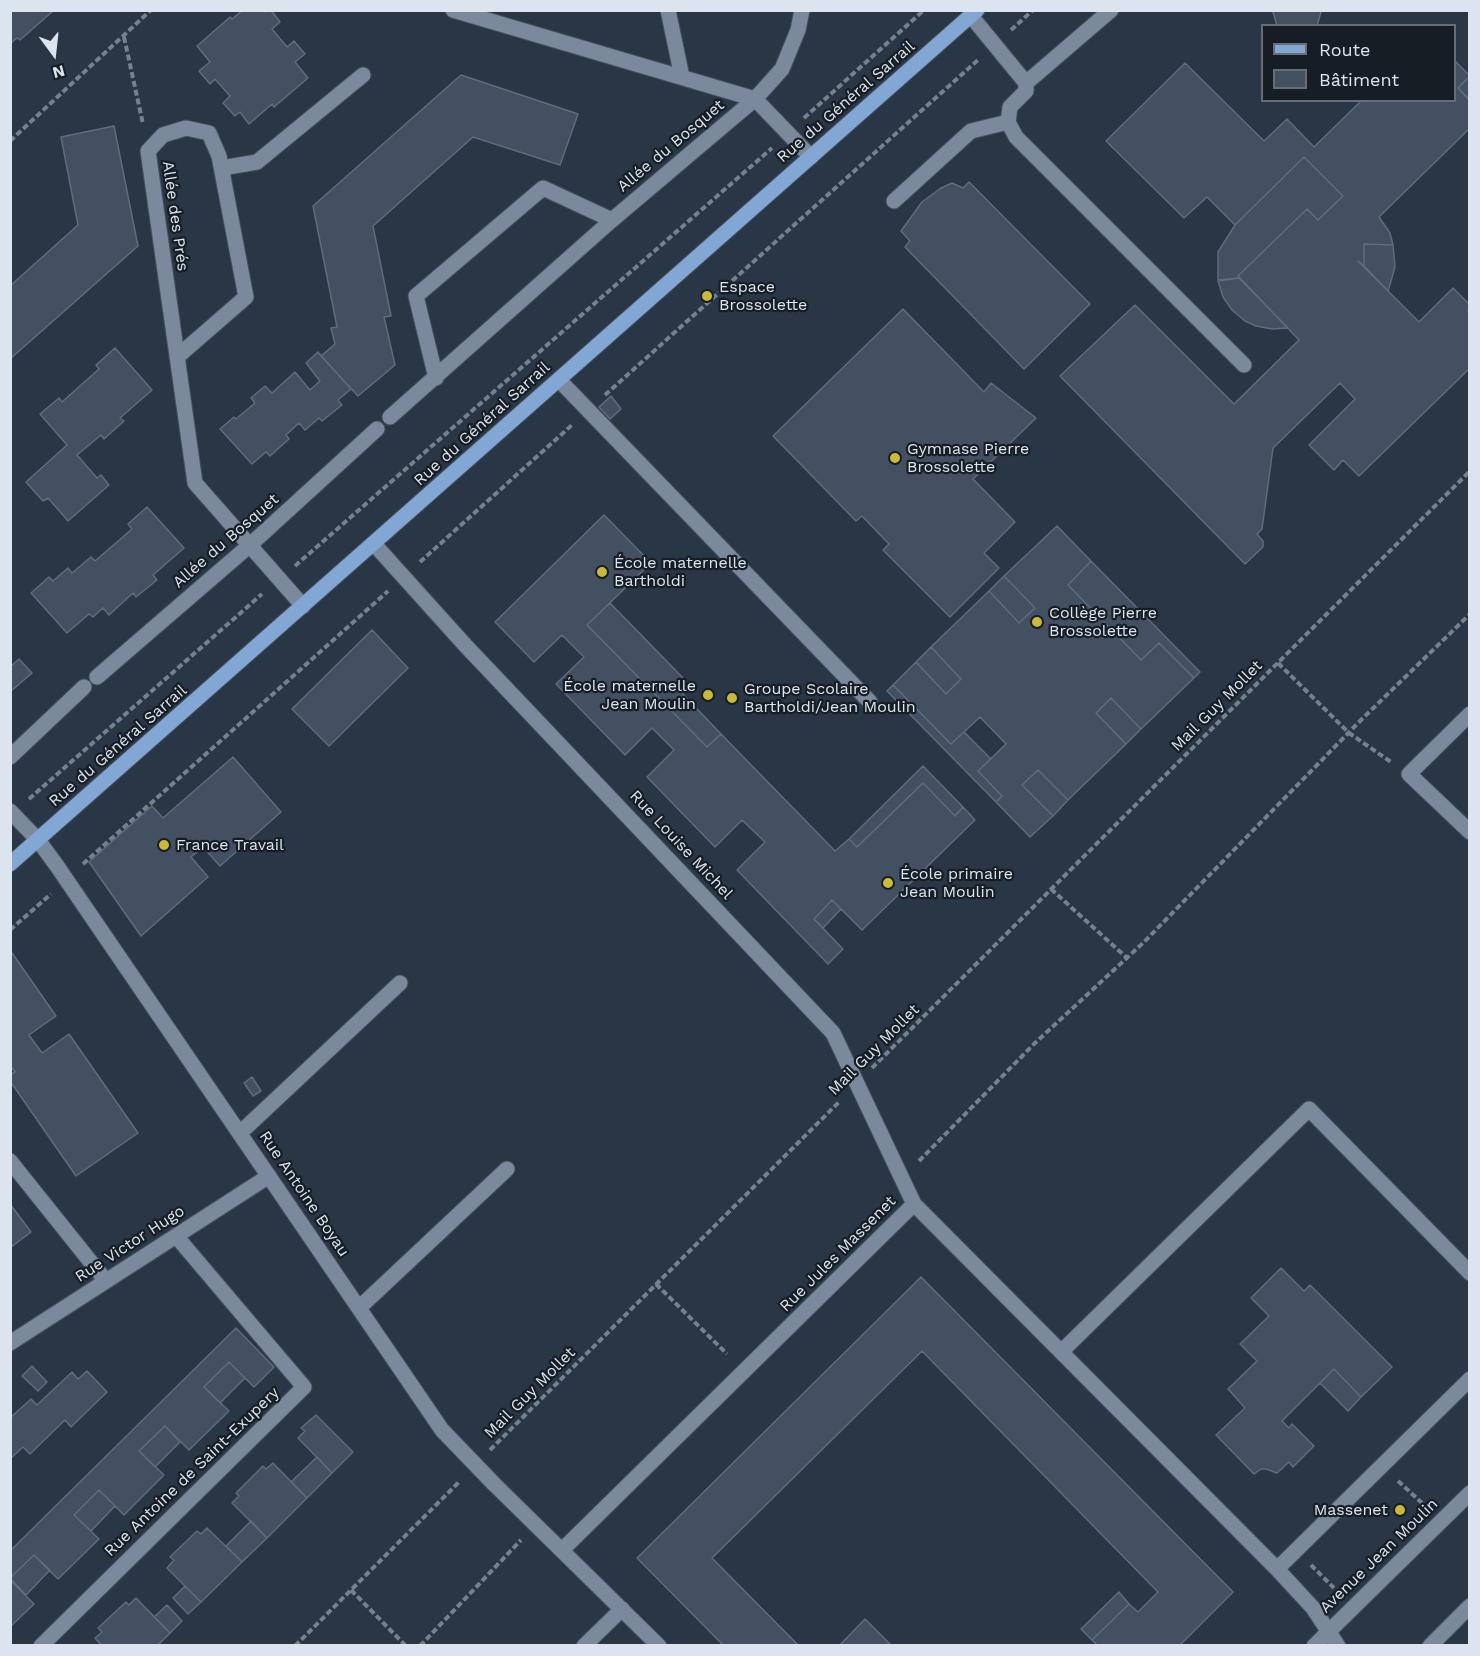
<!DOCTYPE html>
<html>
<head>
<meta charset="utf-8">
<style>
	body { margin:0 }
	#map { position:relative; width:1480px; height:1656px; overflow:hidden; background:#293646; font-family:"Work Sans",sans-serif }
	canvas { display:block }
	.frame { position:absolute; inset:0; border:12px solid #dce5ef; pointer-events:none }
	.legend { position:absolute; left:1261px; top:24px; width:195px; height:78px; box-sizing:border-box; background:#171d25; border:2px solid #666d76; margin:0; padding:8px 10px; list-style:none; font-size:18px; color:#dce5ef }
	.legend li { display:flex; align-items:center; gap:12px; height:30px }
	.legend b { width:30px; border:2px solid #666d76 }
	.north { position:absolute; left:24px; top:24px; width:60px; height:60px; -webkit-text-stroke:4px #171d25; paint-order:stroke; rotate:165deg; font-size:16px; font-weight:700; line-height:24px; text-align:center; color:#dce5ef }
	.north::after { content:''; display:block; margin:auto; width:21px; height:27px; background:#dce5ef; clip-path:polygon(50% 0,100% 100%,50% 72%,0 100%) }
</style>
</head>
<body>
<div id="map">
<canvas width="1480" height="1656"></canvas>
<div class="frame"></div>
<ul class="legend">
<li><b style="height:8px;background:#83a7d4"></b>Route</li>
<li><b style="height:16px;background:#435062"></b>Bâtiment</li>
</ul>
<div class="north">N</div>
</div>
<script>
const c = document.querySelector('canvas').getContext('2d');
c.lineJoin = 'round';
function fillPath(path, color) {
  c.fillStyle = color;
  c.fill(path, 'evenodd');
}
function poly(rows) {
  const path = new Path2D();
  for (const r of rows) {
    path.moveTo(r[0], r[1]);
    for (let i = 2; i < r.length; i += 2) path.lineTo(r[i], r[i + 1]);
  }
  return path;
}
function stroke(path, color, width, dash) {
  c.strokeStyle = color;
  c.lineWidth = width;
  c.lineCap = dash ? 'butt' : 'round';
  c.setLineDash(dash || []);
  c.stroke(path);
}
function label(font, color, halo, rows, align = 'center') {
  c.font = font + ' "Work Sans",sans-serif';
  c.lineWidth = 4.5;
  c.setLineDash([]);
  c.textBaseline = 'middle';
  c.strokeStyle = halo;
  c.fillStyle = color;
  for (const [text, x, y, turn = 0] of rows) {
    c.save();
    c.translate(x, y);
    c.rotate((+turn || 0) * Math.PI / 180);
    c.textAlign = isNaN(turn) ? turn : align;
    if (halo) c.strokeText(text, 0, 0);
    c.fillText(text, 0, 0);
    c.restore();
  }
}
const building = poly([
	[10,10,53,10,53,11,20,40,17,38,10,44,10,10],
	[243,10,264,10,265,12,271,10,280,22,272,29,287,47,294,41,305,54,295,62,308,78,274,107,272,104,249,124,240,112,235,116,223,103,230,96,215,79,210,84,199,71,210,62,197,46,230,17,232,19,243,10],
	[1270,10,1318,10,1321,12,1317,26,1277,26,1273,12,1270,10],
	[1454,60,1470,76,1458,88,1470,100,1470,128,1379,217,1390,233,1393,245,1364,244,1364,266,1358,261,1419,322,1453,288,1470,305,1468,312,1470,313,1470,368,1359,476,1343,460,1334,470,1309,445,1355,399,1340,383,1273,448,1262,529,1257,534,1263,541,1263,547,1245,564,1060,376,1135,305,1234,404,1299,340,1238,276,1307,209,1318,220,1343,196,1304,157,1235,225,1207,197,1184,218,1106,141,1185,63,1264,141,1287,119,1314,147,1362,100,1454,100,1454,60],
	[461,75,578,114,560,165,473,137,373,226,391,316,384,317,395,365,358,396,321,356,335,344,331,328,337,327,313,206,461,75],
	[1470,76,1470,100,1469,100,1458,88,1470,76],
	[114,126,138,246,10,359,10,286,78,225,61,137,114,126],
	[1304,157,1343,196,1318,220,1307,209,1238,276,1239,278,1218,280,1218,252,1235,225,1304,157],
	[969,182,1090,304,1024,369,905,247,910,241,901,231,922,202,941,188,952,183,963,188,969,182],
	[1364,244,1393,245,1395,267,1388,291,1364,266,1364,244],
	[1239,278,1288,328,1272,329,1256,326,1245,321,1232,310,1223,297,1218,281,1239,278],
	[903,309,984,392,991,383,1036,418,973,479,1015,522,984,553,999,568,950,617,883,550,889,544,862,516,856,521,773,436,903,309],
	[115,348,152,390,120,418,124,421,104,439,101,435,77,455,97,478,101,475,109,485,68,521,48,498,43,501,26,482,67,445,40,414,59,398,62,402,99,369,96,365,115,348],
	[318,352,351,389,338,400,342,405,322,421,319,418,305,430,299,423,286,435,289,439,270,456,266,452,252,464,220,429,234,417,236,419,255,403,251,398,265,386,272,393,295,372,310,390,320,381,306,363,318,352],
	[611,396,621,409,610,419,599,407,611,396],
	[147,507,184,548,153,575,157,580,136,597,133,593,109,615,103,608,93,617,89,614,67,633,31,593,49,577,53,581,68,568,72,573,91,557,95,561,132,529,128,524,147,507],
	[604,515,651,563,587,625,707,747,721,734,835,851,849,839,857,847,923,783,955,816,963,807,975,820,862,930,832,900,814,919,843,949,828,964,737,870,765,842,742,820,715,847,647,777,674,750,652,728,625,755,556,684,584,657,562,635,534,662,495,622,604,515],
	[1057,526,1091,561,1068,585,1141,660,1159,643,1194,678,1141,729,1111,698,1096,713,1126,744,1068,800,1038,770,1022,785,1053,816,1030,837,996,802,1002,796,978,771,1006,744,980,717,951,744,893,685,916,662,946,694,961,679,931,647,989,591,1019,623,1035,608,1004,576,1057,526],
	[1091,561,1200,672,1194,678,1159,643,1141,660,1068,585,1091,561],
	[1004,576,1035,608,1019,623,989,591,1004,576],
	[610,603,686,681,678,689,721,734,707,747,587,625,610,603],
	[372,630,408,668,329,746,292,709,372,630],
	[931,647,961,679,946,694,916,662,931,647],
	[19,659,32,673,10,692,10,667,19,659],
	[893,685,951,744,964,732,991,759,978,771,1002,796,996,802,887,691,893,685],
	[1111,698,1141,729,1126,744,1096,713,1111,698],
	[233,757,281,812,220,866,203,847,191,857,208,877,141,936,89,862,152,806,163,818,233,757],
	[923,766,963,807,955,816,923,783,857,847,849,839,923,766],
	[1038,770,1068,800,1053,816,1022,785,1038,770],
	[832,900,841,909,823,928,814,919,832,900],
	[10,950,56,1016,29,1035,42,1053,69,1034,138,1133,76,1176,10,1081,10,1075,15,1072,10,1065,10,950],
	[252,1077,261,1091,253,1096,244,1083,252,1077],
	[10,1204,31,1232,10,1248,10,1204],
	[1281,1268,1304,1291,1310,1285,1392,1367,1361,1397,1334,1369,1282,1421,1289,1428,1292,1424,1314,1446,1293,1467,1289,1462,1277,1473,1266,1469,1261,1469,1254,1474,1216,1435,1245,1408,1228,1389,1257,1361,1240,1344,1269,1316,1251,1298,1281,1268],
	[921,1277,1233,1592,1179,1646,1098,1646,1092,1640,1129,1604,1138,1612,1158,1592,922,1351,712,1558,799,1646,724,1646,637,1558,921,1277],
	[236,1328,274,1367,254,1387,229,1362,204,1387,229,1411,189,1450,165,1426,139,1451,164,1475,124,1515,99,1490,74,1515,99,1539,58,1579,34,1555,10,1578,10,1551,236,1328],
	[229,1362,245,1378,220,1403,204,1387,229,1362],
	[32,1366,47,1382,38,1391,22,1376,32,1366],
	[1334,1369,1361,1397,1348,1411,1320,1383,1334,1369],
	[87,1371,107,1392,71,1427,65,1420,30,1454,23,1447,10,1459,10,1418,31,1399,37,1405,72,1372,78,1379,87,1371],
	[316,1415,353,1452,332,1473,298,1438,305,1431,301,1428,316,1415],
	[165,1426,180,1442,155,1467,139,1451,165,1426],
	[317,1457,332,1473,307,1498,291,1482,317,1457],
	[273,1463,307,1498,267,1538,232,1503,239,1496,236,1493,263,1466,266,1469,273,1463],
	[99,1490,115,1506,91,1531,74,1515,99,1490],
	[251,1521,267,1538,242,1562,226,1546,251,1521],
	[207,1528,242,1562,201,1602,167,1568,174,1560,170,1557,197,1531,201,1534,207,1528],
	[34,1555,50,1570,26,1595,10,1578,34,1555],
	[10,1580,34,1604,10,1627,10,1580],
	[185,1586,201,1602,188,1614,173,1598,185,1586],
	[1119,1592,1129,1604,1092,1640,1081,1629,1119,1592],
	[136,1598,170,1633,157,1646,102,1646,95,1638,102,1632,98,1628,126,1602,129,1605,136,1598],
	[167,1605,182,1621,170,1633,154,1617,167,1605],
	[865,1619,892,1646,839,1646,865,1619]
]);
fillPath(building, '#435062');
stroke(building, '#5e6c7f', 1.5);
const minor = poly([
	[453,10,755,99,811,157],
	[668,10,682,77],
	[971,16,1026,83,1026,91,1010,107,1008,122,1016,137,1244,365],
	[1026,83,1111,10],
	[222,168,257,162,363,75],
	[894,201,971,131,1008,122],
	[177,357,246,297,219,156,209,133,186,128,163,135,148,151,195,483,303,606],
	[436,378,416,296,543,188,612,220],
	[559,380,870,702],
	[390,417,612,220,755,99,782,69,798,30,802,10],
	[374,544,465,645,833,1033,914,1204,1277,1569,1313,1608,1338,1646],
	[97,677,250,545,377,429],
	[1470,714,1409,774,1470,832],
	[10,757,84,687],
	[10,811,38,840,57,866,442,1430,494,1484,659,1646],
	[240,1133,400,983],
	[10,1161,106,1281],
	[360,1307,507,1169],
	[10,1343,269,1176],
	[1061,1352,1309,1109,1470,1273],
	[562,1550,914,1204],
	[1277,1569,1470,1379],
	[41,1646,304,1387,176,1236],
	[584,1646,622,1609],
	[1314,1646,1470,1493],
	[1430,1646,1470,1606]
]);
const major = poly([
	[10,864,977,10]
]);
stroke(minor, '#46515f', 17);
stroke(major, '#46515f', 17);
stroke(poly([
	[1011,30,1033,10],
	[124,37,143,124],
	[804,118,924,10],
	[10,141,151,10],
	[605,395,979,59],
	[420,562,573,424],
	[295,566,772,148],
	[1278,663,1349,733,1391,762],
	[29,799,262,594],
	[83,864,388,591],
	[1051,889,1127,958],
	[10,930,51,894],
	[872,1068,1470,471],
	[919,1161,1034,1044,1144,942,1360,721,1470,614],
	[656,1284,727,1354],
	[490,1450,840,1101],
	[1398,1481,1422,1503],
	[1311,1565,1334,1588],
	[351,1590,406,1646],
	[295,1646,460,1481],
	[420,1646,521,1540]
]), '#75818e', 4, [6, 3]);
stroke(minor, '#7a899c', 15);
stroke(major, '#83a7d4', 15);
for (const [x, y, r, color] of [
	[707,296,6,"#caba3a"],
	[895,458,6,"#caba3a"],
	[602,572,6,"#caba3a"],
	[1037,622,6,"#caba3a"],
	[708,695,6,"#caba3a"],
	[732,698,6,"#caba3a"],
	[164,845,6,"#caba3a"],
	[888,883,6,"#caba3a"],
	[1400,1510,6,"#caba3a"]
]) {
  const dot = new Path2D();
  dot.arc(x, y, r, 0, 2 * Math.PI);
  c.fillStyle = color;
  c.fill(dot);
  stroke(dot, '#171d25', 2);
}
label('16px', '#dce5ef', '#171d25', [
	["Rue du Général Sarrail",846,102,-41],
	["Allée du Bosquet",671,146,-40],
	["Allée des Prés",175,216,82],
	["Rue du Général Sarrail",482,424,-42],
	["Allée du Bosquet",226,541,-41],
	["Mail Guy Mollet",1217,706,-45],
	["Rue du Général Sarrail",118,746,-41],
	["Rue Louise Michel",681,845,47],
	["Mail Guy Mollet",874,1050,-45],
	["Rue Antoine Boyau",304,1194,56],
	["Rue Victor Hugo",130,1244,-33],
	["Rue Jules Massenet",838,1254,-45],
	["Mail Guy Mollet",530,1393,-45],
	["Rue Antoine de Saint-Exupery",192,1472,-44],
	["Avenue Jean Moulin",1379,1556,-44]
]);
label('16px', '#dce5ef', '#171d25', [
	["Espace",719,287],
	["Brossolette",719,305],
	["Gymnase Pierre",907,449],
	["Brossolette",907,467],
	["École maternelle",614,563],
	["Bartholdi",614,581],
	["Collège Pierre",1049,613],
	["Brossolette",1049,631],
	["École maternelle",696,686,"right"],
	["Jean Moulin",696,704,"right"],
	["Groupe Scolaire",744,689],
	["Bartholdi/Jean Moulin",744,707],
	["France Travail",176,845],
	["École primaire",900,874],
	["Jean Moulin",900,892],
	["Massenet",1388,1510,"right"]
], 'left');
</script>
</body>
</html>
